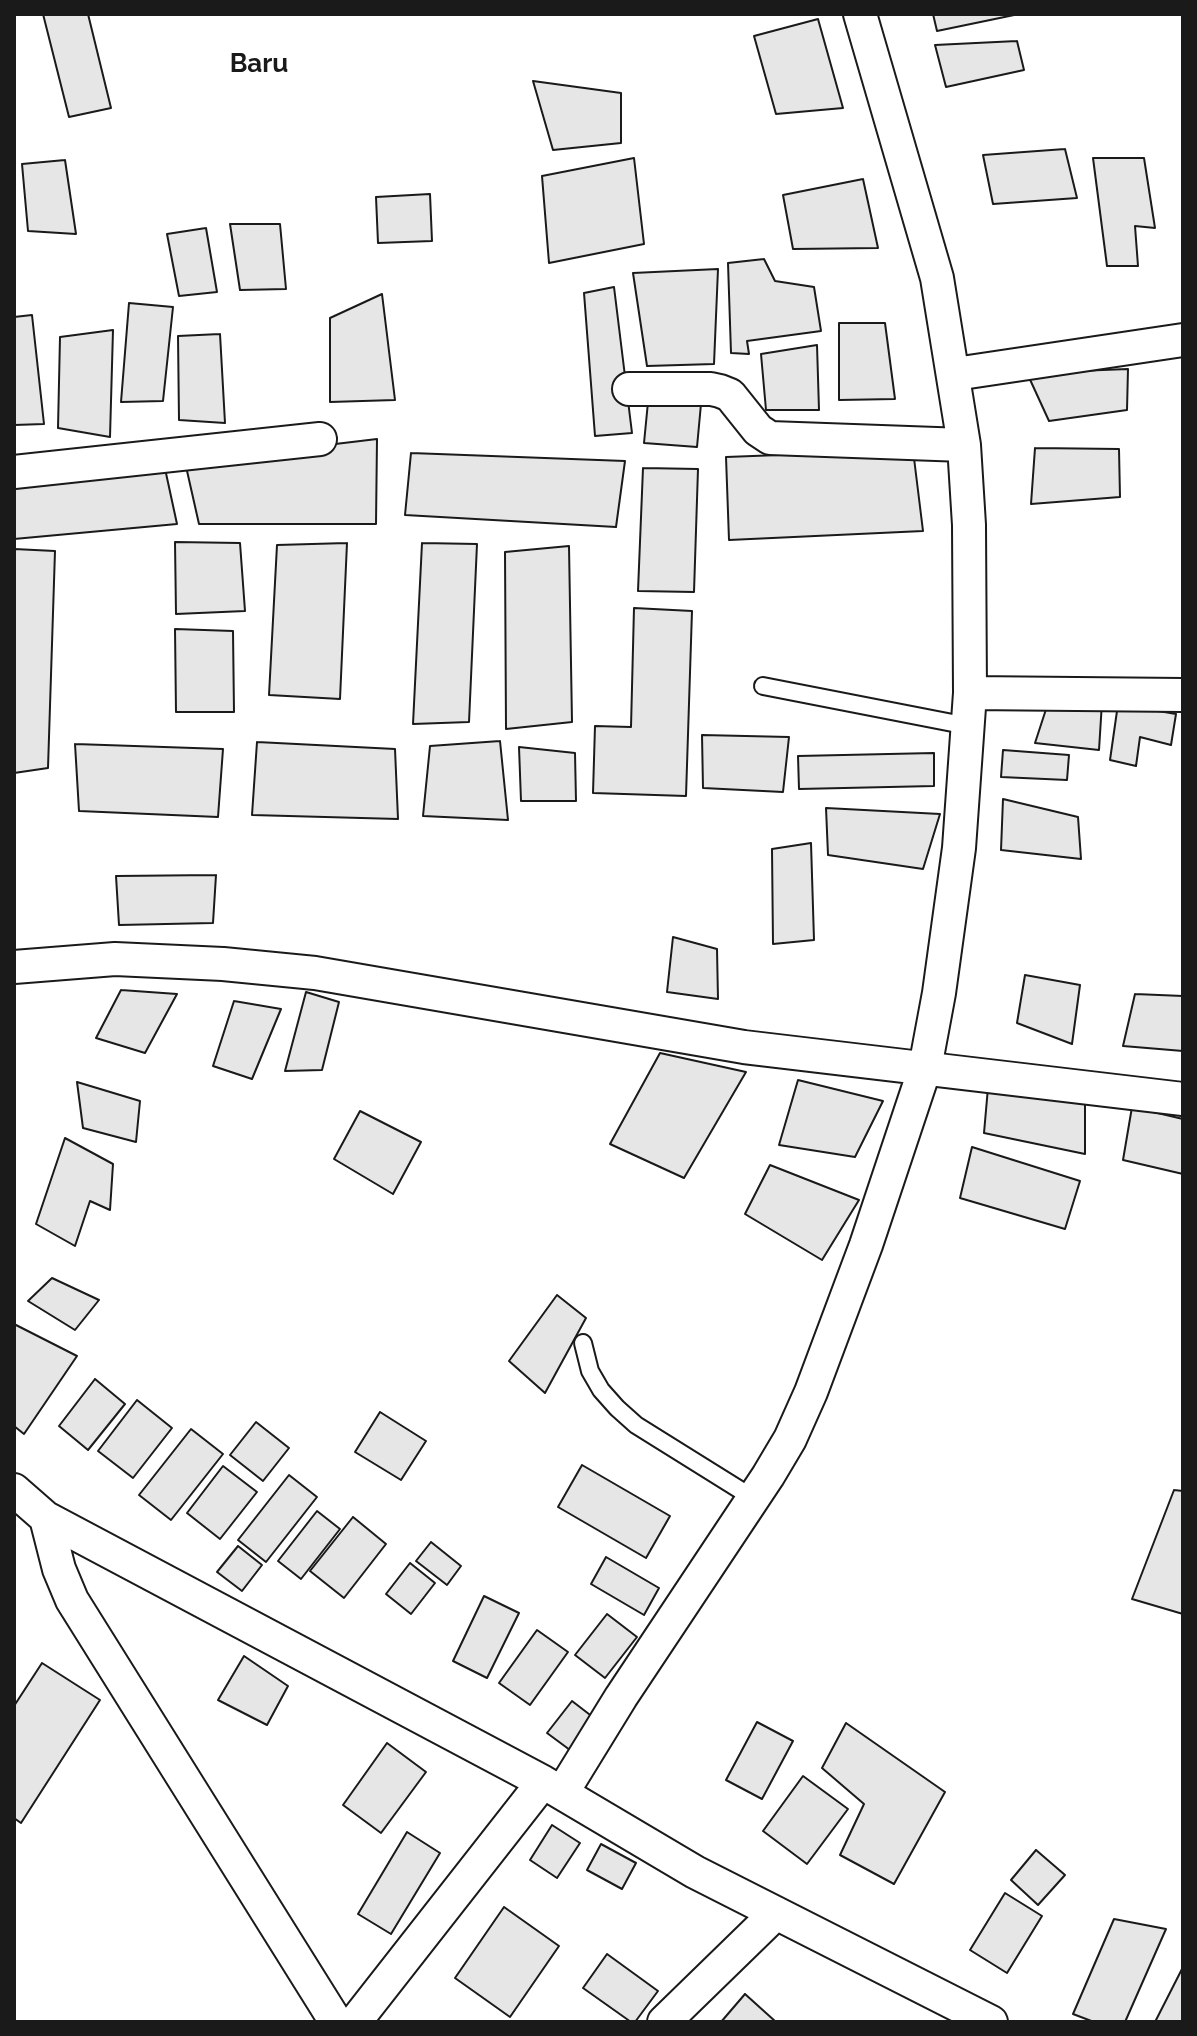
<!DOCTYPE html>
<html>
<head>
<meta charset="utf-8">
<style>
  body { margin:0 }
  #map { position:relative; width:1197px; height:2036px; overflow:hidden; background:#fff; font-family:Raleway,sans-serif }
  canvas { display:block }
  .frame { position:absolute; inset:0; border:16px solid #1a1a1a; pointer-events:none }
</style>
</head>
<body>
<div id="map">
<canvas width="1197" height="2036"></canvas>
<div class="frame"></div>
</div>
<script>
const c = document.querySelector('canvas').getContext('2d');
c.lineJoin = 'round';
function fill(path, color) { c.fillStyle = color; c.fill(path, 'evenodd'); }
const poly = rows => new Path2D(rows.map(r => 'M' + r).join(''));
function strokePath(path, color, width, dash) { c.strokeStyle = color; c.lineWidth = width; c.lineCap = dash ? 'butt' : 'round'; c.setLineDash(dash || []); c.stroke(path); }
function drawText(font, color, halo, rows, align = 'center') {
  c.font = font + ' Raleway,sans-serif'; c.lineWidth = 6; c.setLineDash([]); c.textBaseline = 'middle'; c.strokeStyle = halo; c.fillStyle = color; for (const [text, x, y, turn = 0] of rows) {
    c.save(); c.translate(x, y); c.rotate((+turn || 0) * Math.PI / 180); c.textAlign = isNaN(turn) ? turn : align; if (halo) c.strokeText(text, 0, 0); c.fillText(text, 0, 0); c.restore();
  }
}
const building = poly([
  [43,14,88,14,111,108,69,117,43,14],
  [933,14,1019,14,937,31,933,14],
  [818,19,843,108,776,114,754,36,818,19],
  [1017,41,1024,70,946,87,935,45,1017,41],
  [533,81,621,93,621,143,553,150,533,81],
  [1065,149,1077,198,993,204,983,155,1065,149],
  [634,158,644,244,549,263,542,176,634,158],
  [1093,158,1144,158,1155,228,1135,226,1138,266,1107,266,1093,158],
  [65,160,76,234,28,231,22,164,65,160],
  [863,179,878,248,793,249,783,195,863,179],
  [430,194,432,241,378,243,376,197,430,194],
  [230,224,280,224,286,289,240,290,230,224],
  [206,228,217,292,179,296,167,234,206,228],
  [764,259,775,281,814,287,821,331,747,341,749,354,731,353,728,263,764,259],
  [718,269,714,364,647,366,633,273,718,269],
  [614,287,632,433,595,436,584,293,614,287],
  [382,294,395,400,330,402,330,318,382,294],
  [129,303,173,307,163,401,121,402,129,303],
  [32,315,44,424,14,425,14,317,32,315],
  [839,323,885,323,895,399,839,400,839,323],
  [113,330,110,437,58,428,60,337,113,330],
  [220,334,225,423,179,420,178,336,220,334],
  [817,345,819,410,766,410,761,354,817,345],
  [1128,369,1127,410,1049,421,1027,373,1128,369],
  [648,402,701,404,697,447,644,443,648,402],
  [377,439,376,524,199,524,185,462,377,439],
  [1035,448,1119,449,1120,497,1031,504,1035,448],
  [913,450,923,531,729,540,726,457,913,450],
  [411,453,625,461,616,527,405,515,411,453],
  [164,464,177,524,14,539,14,476,164,464],
  [643,468,698,469,694,592,638,591,643,468],
  [175,542,240,543,245,611,176,614,175,542],
  [347,543,340,699,269,695,277,545,347,543],
  [422,543,477,544,469,722,413,724,422,543],
  [569,546,572,722,506,729,505,552,569,546],
  [14,549,55,551,48,768,14,773,14,549],
  [634,608,692,611,686,796,593,793,595,726,631,727,634,608],
  [175,629,233,631,234,712,176,712,175,629],
  [1050,697,1102,702,1099,750,1035,743,1050,697],
  [1118,704,1176,714,1171,745,1140,737,1136,766,1110,760,1118,704],
  [702,735,789,737,783,792,703,788,702,735],
  [500,741,508,820,423,816,430,746,500,741],
  [257,742,395,749,398,819,252,815,257,742],
  [75,744,223,749,218,817,79,811,75,744],
  [519,747,575,753,576,801,521,801,519,747],
  [1003,750,1069,755,1067,780,1001,777,1003,750],
  [934,753,934,786,799,789,798,756,934,753],
  [1003,799,1078,817,1081,859,1001,850,1003,799],
  [826,808,940,814,923,869,828,855,826,808],
  [811,843,814,940,773,944,772,849,811,843],
  [216,875,213,923,119,925,116,876,216,875],
  [673,937,717,949,718,999,667,992,673,937],
  [1025,975,1080,985,1072,1044,1017,1023,1025,975],
  [121,990,177,994,145,1053,96,1038,121,990],
  [306,992,339,1002,322,1070,285,1071,306,992],
  [1135,994,1183,996,1183,1051,1123,1046,1135,994],
  [234,1001,281,1009,252,1079,213,1066,234,1001],
  [660,1053,746,1072,684,1178,610,1144,660,1053],
  [989,1076,1085,1104,1085,1154,984,1133,989,1076],
  [798,1080,883,1101,855,1157,779,1145,798,1080],
  [77,1082,140,1101,136,1142,83,1128,77,1082],
  [1132,1107,1183,1119,1183,1174,1123,1160,1132,1107],
  [360,1111,421,1142,393,1194,334,1159,360,1111],
  [65,1138,113,1164,110,1210,90,1201,75,1246,36,1224,65,1138],
  [972,1147,1080,1181,1065,1229,960,1198,972,1147],
  [770,1165,859,1200,822,1260,745,1214,770,1165],
  [52,1278,99,1300,75,1330,28,1301,52,1278],
  [557,1295,586,1318,545,1393,509,1361,557,1295],
  [14,1324,77,1356,24,1434,14,1426,14,1324],
  [95,1379,125,1404,88,1450,59,1426,95,1379],
  [137,1400,172,1428,133,1478,98,1451,137,1400],
  [380,1412,426,1441,401,1480,355,1452,380,1412],
  [256,1422,289,1448,263,1481,230,1455,256,1422],
  [191,1429,223,1454,171,1520,139,1495,191,1429],
  [582,1465,670,1516,646,1558,558,1507,582,1465],
  [223,1466,257,1492,220,1539,187,1513,223,1466],
  [289,1475,317,1497,266,1562,238,1540,289,1475],
  [1174,1490,1183,1491,1183,1614,1132,1599,1174,1490],
  [317,1511,340,1529,301,1579,278,1561,317,1511],
  [353,1517,386,1544,344,1598,310,1571,353,1517],
  [431,1542,461,1566,447,1585,416,1561,431,1542],
  [238,1546,262,1565,242,1591,217,1572,238,1546],
  [606,1557,659,1588,644,1615,591,1584,606,1557],
  [410,1563,435,1583,411,1614,386,1594,410,1563],
  [484,1596,519,1613,487,1678,453,1661,484,1596],
  [607,1614,637,1637,605,1678,575,1655,607,1614],
  [537,1630,568,1652,530,1705,499,1683,537,1630],
  [244,1656,288,1686,267,1725,218,1700,244,1656],
  [42,1663,100,1700,21,1823,14,1818,14,1706,42,1663],
  [572,1701,598,1721,574,1753,547,1733,572,1701],
  [757,1722,793,1741,762,1799,726,1780,757,1722],
  [846,1723,945,1792,894,1884,840,1855,864,1804,822,1768,846,1723],
  [387,1743,426,1772,381,1833,343,1805,387,1743],
  [803,1776,848,1809,807,1864,763,1831,803,1776],
  [552,1825,580,1843,557,1878,530,1860,552,1825],
  [407,1832,440,1853,391,1934,358,1914,407,1832],
  [601,1844,636,1863,622,1889,587,1870,601,1844],
  [1036,1850,1065,1875,1038,1905,1011,1880,1036,1850],
  [1005,1893,1042,1916,1007,1973,970,1950,1005,1893],
  [504,1907,559,1946,510,2017,455,1978,504,1907],
  [1114,1919,1166,1929,1125,2022,1094,2022,1073,2014,1114,1919],
  [607,1954,658,1991,635,2022,631,2022,583,1988,607,1954],
  [1183,1967,1183,2022,1155,2022,1183,1967],
  [745,1994,776,2022,721,2022,745,1994]
]);
const lane = poly([
  [763,686,968,726],
  [583,1343,590,1371,601,1390,617,1408,636,1425,753,1498]
]);
const street = poly([
  [955,374,1183,340],
  [629,389,711,389,720,391,730,395,758,430,770,438,964,445],
  [14,472,320,439],
  [970,693,1183,695],
  [14,967,115,959,223,964,315,973,744,1047,1183,1099],
  [14,1490,46,1518,543,1782,695,1872,991,2022],
  [46,1518,59,1569,72,1600,336,2022],
  [562,1793,621,1697,768,1476,790,1439,811,1392,866,1245,925,1068,939,993,959,848,970,693,969,525,964,445,937,278,860,14],
  [355,2022,543,1782],
  [664,2022,776,1913]
]);
const quarterNames = [
  ["Baru",259,64]
];
fill(building, '#e6e6e6');
strokePath(building, '#1a1a1a', 2);
strokePath(lane, '#1a1a1a', 20);
strokePath(street, '#1a1a1a', 36);
strokePath(lane, '#fff', 16);
strokePath(street, '#fff', 32);
drawText('bold 26px', '#1a1a1a', '#fff', quarterNames);
</script>
</body>
</html>
